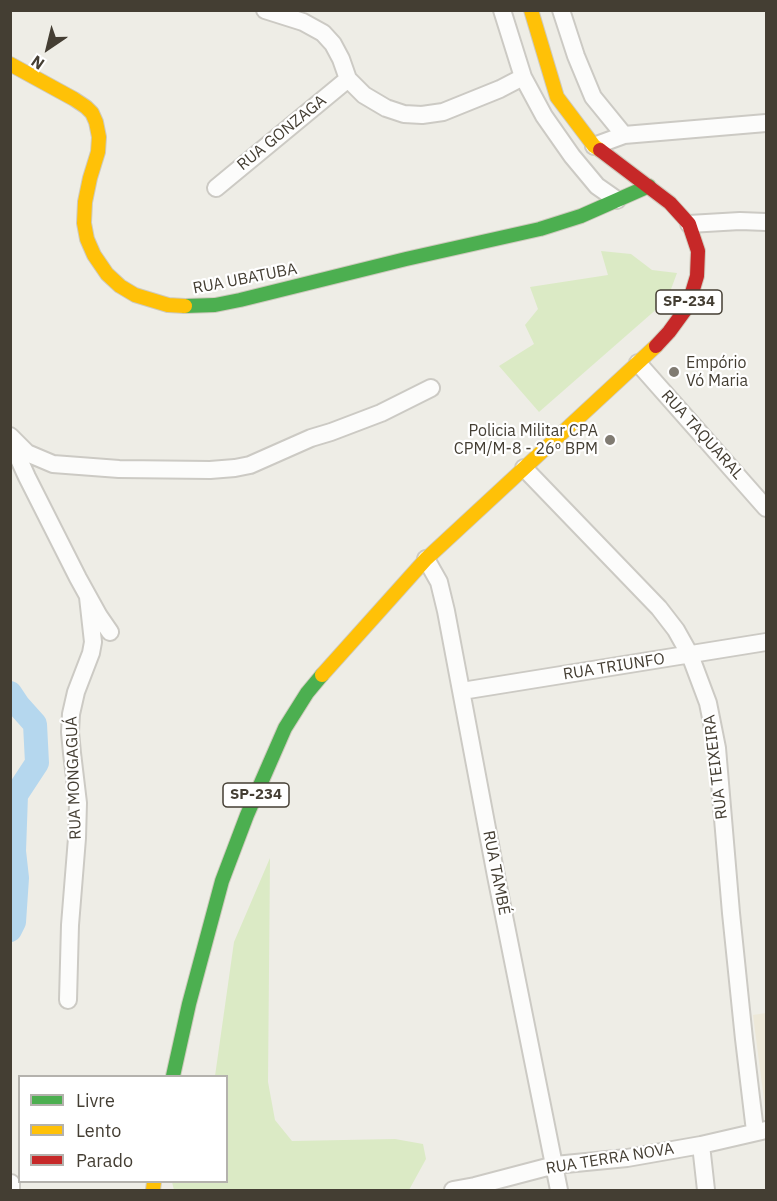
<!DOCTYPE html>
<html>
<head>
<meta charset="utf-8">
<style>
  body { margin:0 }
  #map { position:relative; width:777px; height:1201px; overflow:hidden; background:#eeede6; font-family:"IBM Plex Sans",sans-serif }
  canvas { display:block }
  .frame { position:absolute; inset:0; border:12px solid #443e33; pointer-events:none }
  .legend { position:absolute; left:18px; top:1075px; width:210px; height:108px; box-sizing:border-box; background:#fff; border:2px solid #b4b2ad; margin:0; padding:8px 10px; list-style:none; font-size:18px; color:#443e33 }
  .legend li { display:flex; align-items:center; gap:12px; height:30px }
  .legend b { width:30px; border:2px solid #b4b2ad }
  .north { position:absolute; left:18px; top:18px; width:60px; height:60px; -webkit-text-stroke:4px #fff; paint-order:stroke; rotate:215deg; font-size:16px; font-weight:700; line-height:24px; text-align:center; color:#443e33 }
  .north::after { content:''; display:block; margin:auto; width:21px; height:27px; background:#443e33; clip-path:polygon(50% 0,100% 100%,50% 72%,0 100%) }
</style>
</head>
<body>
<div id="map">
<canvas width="777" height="1201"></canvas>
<div class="frame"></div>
<ul class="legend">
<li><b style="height:8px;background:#4caf50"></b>Livre</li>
<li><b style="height:8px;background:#ffc107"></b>Lento</li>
<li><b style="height:8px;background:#c62828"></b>Parado</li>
</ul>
<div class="north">N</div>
</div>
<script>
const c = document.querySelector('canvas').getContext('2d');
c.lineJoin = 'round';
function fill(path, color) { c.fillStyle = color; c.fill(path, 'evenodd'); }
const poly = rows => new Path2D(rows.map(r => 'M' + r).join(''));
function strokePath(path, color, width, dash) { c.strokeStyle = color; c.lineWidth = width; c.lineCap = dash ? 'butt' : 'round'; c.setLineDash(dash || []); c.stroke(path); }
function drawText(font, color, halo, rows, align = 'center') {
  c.font = font + ' "IBM Plex Sans",sans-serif'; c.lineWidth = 4.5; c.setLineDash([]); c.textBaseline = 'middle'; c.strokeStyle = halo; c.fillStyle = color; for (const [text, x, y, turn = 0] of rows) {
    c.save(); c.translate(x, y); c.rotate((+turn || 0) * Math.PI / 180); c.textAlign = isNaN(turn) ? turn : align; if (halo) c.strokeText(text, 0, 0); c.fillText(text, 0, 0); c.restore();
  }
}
const education = poly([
  [766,1013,766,1115,753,1015]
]);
const green = poly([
  [601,251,631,254,652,270,677,273,667,300,539,412,499,366,534,344,525,325,538,309,530,287,608,275],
  [270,858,268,1082,275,1120,292,1141,395,1139,423,1144,426,1159,409,1190,174,1190,172,1182,226,1182,226,1076,215,1076,234,942]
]);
const river = poly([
  [10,693,18,705,35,724,37,763,16,795,14,851,17,878,14,922,10,930]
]);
const street = poly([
  [265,10,303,22,323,33,333,44,341,59,348,79,364,95,386,108,404,114,422,115,443,112,500,89,523,77],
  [502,10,523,77,544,116,572,156,597,186,617,200],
  [561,10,576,56,593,97,624,135],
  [594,146,624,135,766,123],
  [216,188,348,79],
  [689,224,740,221,766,222],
  [638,363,766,508],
  [10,436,27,453,53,464,119,469,210,470,235,468,250,465,311,438,331,432,381,413,431,388],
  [12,444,27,477,78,578,99,616,110,632],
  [524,468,659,608,676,630,690,655,708,703,717,748,731,913,744,1039,755,1131],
  [426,559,439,582,446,611,496,876,559,1190],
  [462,691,766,642],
  [68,1000,70,925,77,838,78,803,72,753,70,732,71,714,76,692,91,653,93,642,88,597],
  [701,1145,706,1190],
  [11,1190,11,1183],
  [453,1190,475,1186,555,1165,627,1158,701,1145,766,1130]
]);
const fast = poly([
  [185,306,215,305,240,300,406,259,540,229,581,216,649,186],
  [173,1076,189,1004,222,881,247,815,285,728,307,693,322,675]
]);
const slow = poly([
  [531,10,557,97,594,146,600,150],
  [10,64,74,99,86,107,92,113,96,122,99,137,98,152,90,178,85,202,84,223,87,239,94,255,107,274,120,286,135,295,168,305,185,306],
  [322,675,426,559,656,346],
  [153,1190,154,1182]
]);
const jam = poly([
  [600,150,670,203,689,224,698,251,697,276,688,306,669,332,656,346]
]);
const markers = [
  [674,372,6,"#807b72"],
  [610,440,6,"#807b72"]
];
const shields = [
  [689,302,66],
  [256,795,66]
];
const shieldNames = [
  ["SP-234",689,302],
  ["SP-234",256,795]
];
const streetNames = [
  ["RUA GONZAGA",282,133,-39],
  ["RUA UBATUBA",245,279,-11],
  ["RUA TAQUARAL",702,435,48],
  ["RUA TRIUNFO",614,667,-9],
  ["RUA TEIXEIRA",716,767,-97],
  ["RUA MONGAGUÁ",74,778,-92],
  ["RUA TAMBÉ",496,873,79],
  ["RUA TERRA NOVA",610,1159,-9]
];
const poiNames = [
  ["Empório",686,363],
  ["Vó Maria",686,381],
  ["Policia Militar CPA",598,431,"right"],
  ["CPM/M-8 - 26º BPM",598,449,"right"]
];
fill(education, '#ede8d8');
fill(green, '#dbeac5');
strokePath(river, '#b5d7ee', 24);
strokePath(street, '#cccac4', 20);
strokePath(fast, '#cecabd', 16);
strokePath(slow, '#cecabd', 16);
strokePath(jam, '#cecabd', 16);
strokePath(street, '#fcfcfb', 16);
strokePath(fast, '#4caf50', 14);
strokePath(slow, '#ffc107', 14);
strokePath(jam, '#c62828', 14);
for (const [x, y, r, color] of markers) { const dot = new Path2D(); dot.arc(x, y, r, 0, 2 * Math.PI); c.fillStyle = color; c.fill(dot); strokePath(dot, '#fff', 2); }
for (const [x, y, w] of shields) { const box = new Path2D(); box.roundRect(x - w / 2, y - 12, w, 24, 4.5); c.fillStyle = '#fff'; c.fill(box); strokePath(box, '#443e33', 1.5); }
drawText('bold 15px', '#443e33', null, shieldNames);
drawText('16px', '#443e33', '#fff', streetNames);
drawText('16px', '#443e33', '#fff', poiNames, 'left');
</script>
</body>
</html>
